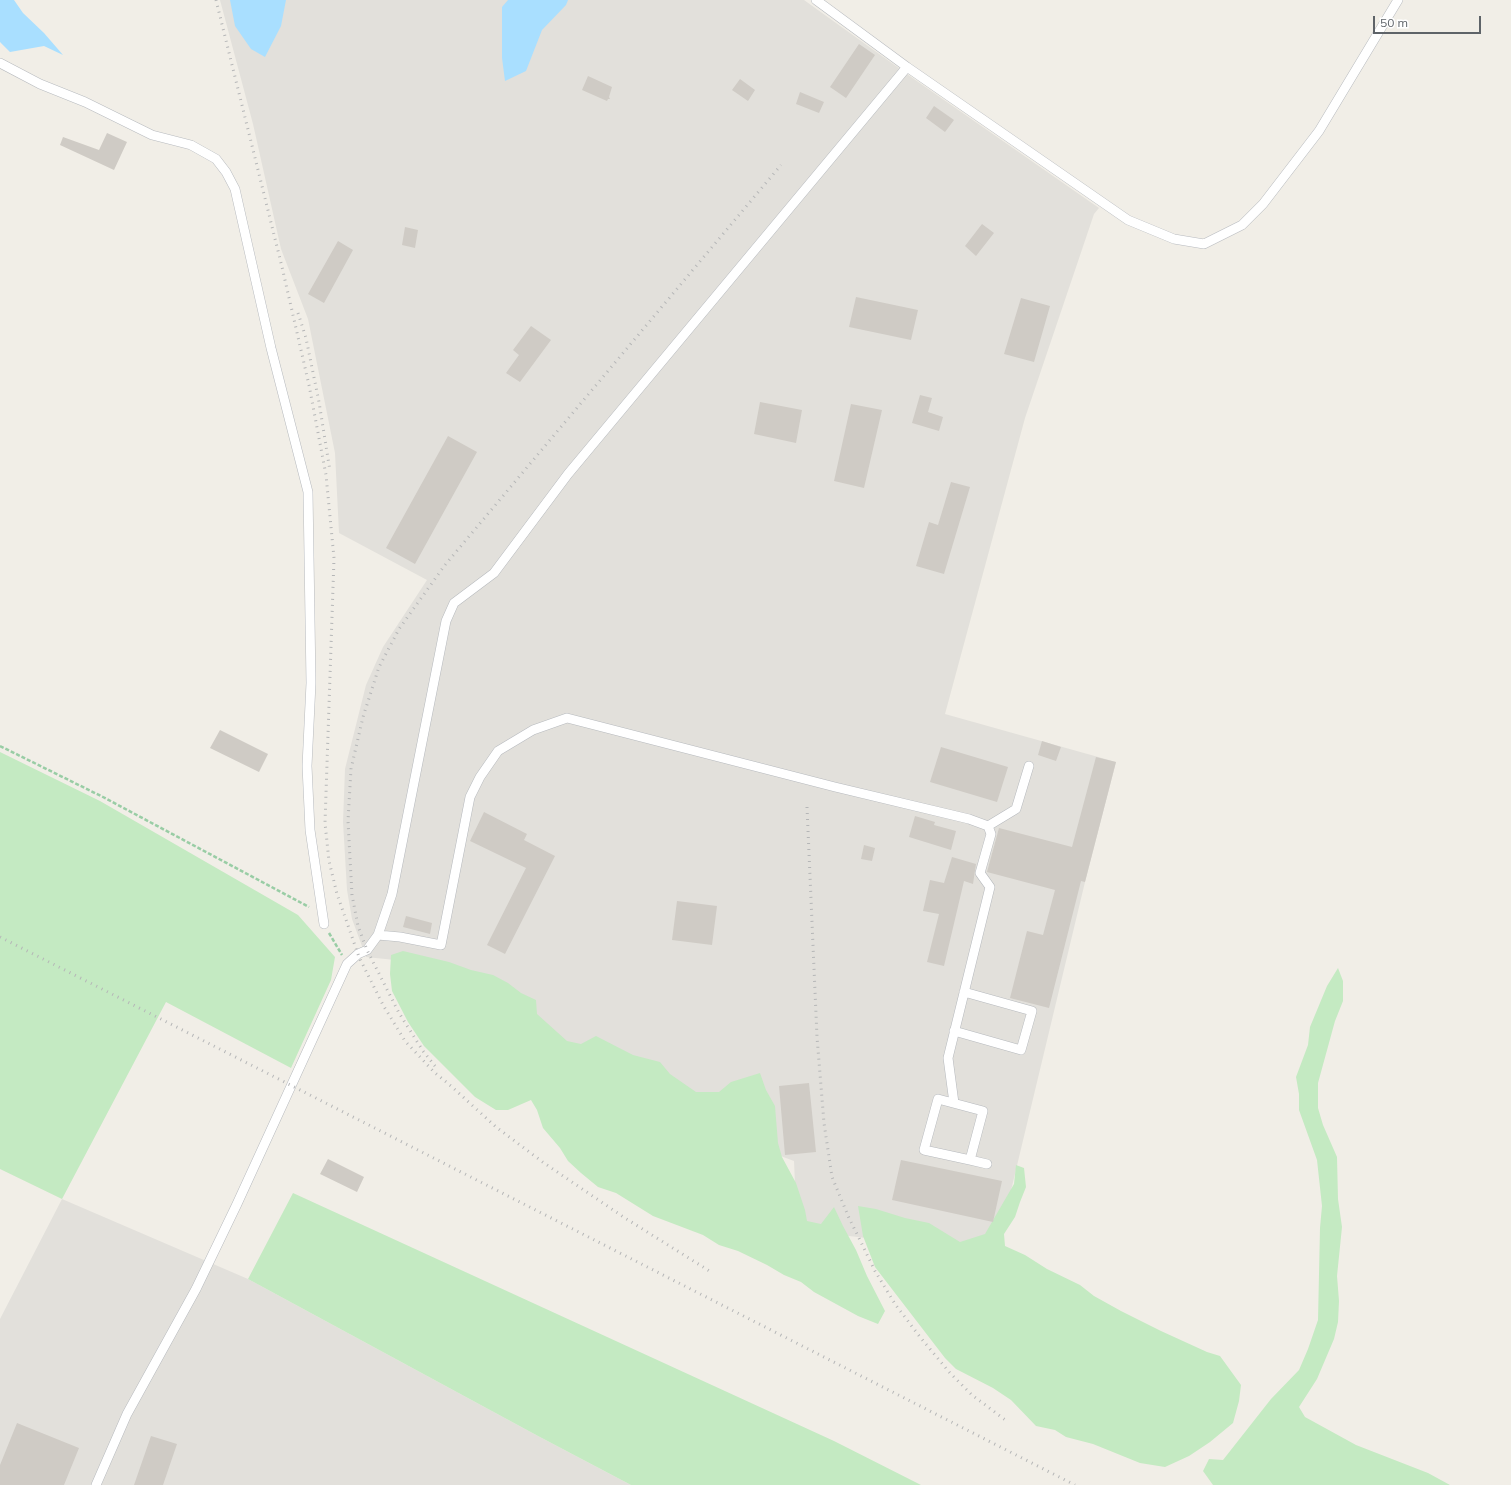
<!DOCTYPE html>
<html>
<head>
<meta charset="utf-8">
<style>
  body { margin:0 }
  #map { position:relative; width:1511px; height:1485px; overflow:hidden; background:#f1eee7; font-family:Mulish,sans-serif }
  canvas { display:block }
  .scale { position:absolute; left:1373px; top:16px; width:108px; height:18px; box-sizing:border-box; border:2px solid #5e6368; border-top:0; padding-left:5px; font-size:12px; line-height:14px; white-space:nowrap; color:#5e6368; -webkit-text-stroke:3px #fff; paint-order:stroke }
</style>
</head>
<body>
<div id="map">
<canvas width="1511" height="1485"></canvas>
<div class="scale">50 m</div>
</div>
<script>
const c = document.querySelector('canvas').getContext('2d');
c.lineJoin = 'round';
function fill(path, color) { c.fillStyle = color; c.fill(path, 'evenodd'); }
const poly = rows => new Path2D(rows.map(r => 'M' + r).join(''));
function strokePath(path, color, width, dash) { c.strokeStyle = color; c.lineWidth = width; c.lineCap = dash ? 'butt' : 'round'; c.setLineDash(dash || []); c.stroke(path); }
const industrial = poly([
  [220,0,804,0,914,79,1099,208,1094,214,1025,418,945,714,1116,762,1085,882,996,1253,797,1230,794,1161,762,1149,395,960,366,957,352,919,347,890,343,822,345,769,366,685,383,647,427,580,339,533,335,453,308,319,281,249,253,124],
  [62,1199,248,1279,538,1436,631,1485,0,1485,0,1319]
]);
const green = poly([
  [0,752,100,801,298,915,335,957,331,980,291,1068,166,1002,62,1199,0,1169],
  [403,951,449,962,471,970,493,975,508,983,521,993,536,1000,537,1014,567,1041,581,1044,596,1036,633,1055,660,1062,670,1074,696,1092,719,1092,731,1082,760,1073,766,1090,775,1106,778,1143,782,1157,796,1183,805,1210,807,1221,821,1224,834,1207,843,1226,856,1250,867,1276,885,1311,878,1324,858,1316,814,1292,801,1282,784,1275,767,1265,738,1251,719,1245,703,1235,653,1216,616,1193,598,1187,581,1173,568,1161,560,1148,543,1128,537,1110,531,1100,508,1110,496,1110,475,1097,424,1046,408,1022,392,991,390,974,391,955],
  [1338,968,1343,981,1343,1001,1335,1021,1318,1083,1318,1108,1323,1125,1337,1157,1338,1199,1342,1227,1337,1276,1339,1301,1338,1322,1334,1339,1317,1379,1299,1407,1305,1417,1356,1445,1428,1473,1450,1485,1213,1485,1203,1471,1209,1459,1223,1460,1271,1399,1299,1370,1308,1349,1318,1320,1320,1228,1322,1206,1317,1160,1299,1110,1299,1094,1296,1077,1308,1045,1310,1027,1327,986],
  [1016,1165,1024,1168,1026,1187,1020,1202,1015,1217,1004,1234,1005,1246,1025,1255,1047,1269,1080,1285,1094,1296,1121,1311,1161,1331,1207,1352,1220,1356,1241,1385,1239,1401,1233,1423,1210,1442,1189,1456,1165,1467,1140,1463,1093,1444,1066,1437,1055,1430,1036,1426,1011,1400,993,1388,956,1369,945,1358,875,1267,863,1236,858,1206,876,1209,905,1218,929,1223,960,1242,985,1234,1014,1184],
  [293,1193,834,1441,921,1485,631,1485,538,1436,248,1279]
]);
const water = poly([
  [0,0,14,0,23,13,44,33,63,55,44,46,10,52,0,42],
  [230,0,286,0,281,26,265,57,251,49,235,26],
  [508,0,568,0,566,5,542,30,526,71,505,81,502,58,502,7]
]);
const building = poly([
  [859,44,875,55,846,98,830,87],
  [588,76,612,87,609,97,610,99,608,99,607,101,582,90],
  [740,79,755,90,748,101,732,90],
  [800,92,824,102,819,113,796,104],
  [934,106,954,120,945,132,926,118],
  [107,133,127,142,114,170,60,145,63,137,99,150],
  [982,224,994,233,976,256,965,246],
  [405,227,418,230,415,248,402,245],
  [338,241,353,250,324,303,308,294],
  [856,297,918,310,911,340,849,327],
  [1021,298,1050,306,1034,362,1004,354],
  [531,326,551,340,520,382,506,373,519,355,513,350],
  [920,395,932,398,928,412,943,417,939,431,912,423],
  [760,402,802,410,796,443,754,434],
  [851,404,882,410,864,488,834,481],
  [448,436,477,452,415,564,386,548],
  [951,482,970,487,944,574,916,566,929,522,938,525],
  [220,730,268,754,259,772,210,748],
  [1042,741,1061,747,1056,761,1038,755],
  [941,747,1008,767,997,802,930,782],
  [1096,757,1116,762,1085,882,1081,881,1049,1008,1010,998,1027,931,1043,935,1055,890,987,872,999,828,1072,847],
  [484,812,527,834,524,840,555,856,505,954,487,945,526,868,470,841],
  [915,816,935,822,934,825,956,831,951,850,909,837],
  [864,845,875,848,872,861,861,859],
  [952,857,976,864,973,884,964,881,944,966,927,962,939,914,923,911,930,880,944,883],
  [677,901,717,906,712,945,672,940],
  [406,916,432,923,430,934,403,927],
  [809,1083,816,1152,785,1155,779,1086],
  [328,1159,364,1177,357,1192,320,1174],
  [901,1160,1002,1181,993,1222,892,1200],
  [17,1423,79,1448,64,1485,0,1485,0,1465],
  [151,1436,177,1444,163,1485,134,1485]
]);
const path = poly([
  [0,746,103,797,309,907],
  [329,933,342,955]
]);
const service = poly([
  [816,0,907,67,1128,220,1174,239,1204,244,1242,225,1263,204,1319,131,1398,0],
  [0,63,40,84,85,102,152,135,191,145,216,159,226,172,235,189,271,348,308,492,311,683,307,766,310,830,324,924],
  [988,826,1016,809,1029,766],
  [378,935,400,937,441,945,470,797,480,777,498,751,533,730,567,718,835,787,969,819,988,826,991,834,980,873,990,887,948,1058,954,1103],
  [954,1031,1021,1050,1032,1011,964,992],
  [970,1160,983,1111,938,1099,924,1150,970,1160,987,1164],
  [96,1485,127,1414,196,1289,237,1204,347,964,358,954,367,950,378,935,392,894,446,621,454,603,494,573,568,474,907,67]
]);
const rail = poly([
  [216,0,282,267,309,385,326,475,334,558,325,823,329,861,337,894,359,957,383,1005,405,1041,434,1072,451,1086,496,1127,544,1163,625,1218,711,1272],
  [298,313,306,338,319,402,330,471],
  [807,807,817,1037,824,1123,832,1177,849,1218,858,1236,875,1271,895,1304,920,1337,950,1373,972,1395,1008,1422],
  [0,937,1075,1485],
  [435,1066,423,1051,399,1013,367,950,358,926,352,895,348,821,351,769,363,717,379,667,399,629,445,565,781,165]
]);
fill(industrial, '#e2e0db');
fill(green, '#c4eac2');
fill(water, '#a9dfff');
fill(building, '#cfcbc5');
strokePath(service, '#b7babe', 10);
strokePath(path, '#99cda5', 2.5, [4, 2]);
strokePath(service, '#fff', 9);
strokePath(rail, '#b5b6b7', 3, [1, 5]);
</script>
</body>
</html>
